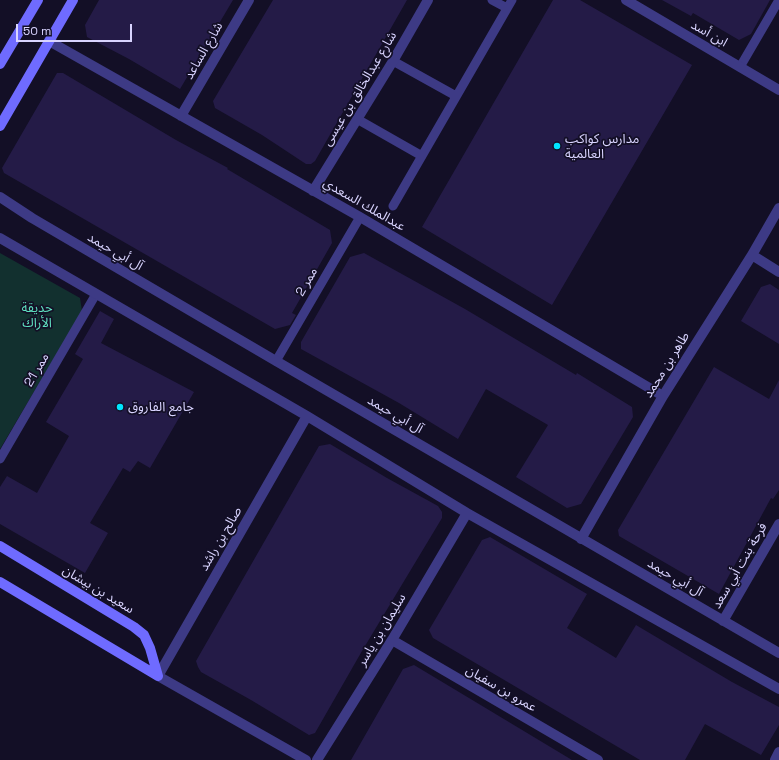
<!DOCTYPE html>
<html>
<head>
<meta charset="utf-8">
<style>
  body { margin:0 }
  #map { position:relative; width:779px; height:760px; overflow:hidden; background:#130f26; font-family:"Space Grotesk",sans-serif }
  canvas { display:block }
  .scale { position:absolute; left:16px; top:24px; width:116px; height:18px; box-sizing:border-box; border:2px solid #d9d4ff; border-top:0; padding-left:5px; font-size:12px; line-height:14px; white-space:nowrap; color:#d9d4ff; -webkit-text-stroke:3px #130f26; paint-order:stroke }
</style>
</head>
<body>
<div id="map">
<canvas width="779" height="760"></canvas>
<div class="scale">50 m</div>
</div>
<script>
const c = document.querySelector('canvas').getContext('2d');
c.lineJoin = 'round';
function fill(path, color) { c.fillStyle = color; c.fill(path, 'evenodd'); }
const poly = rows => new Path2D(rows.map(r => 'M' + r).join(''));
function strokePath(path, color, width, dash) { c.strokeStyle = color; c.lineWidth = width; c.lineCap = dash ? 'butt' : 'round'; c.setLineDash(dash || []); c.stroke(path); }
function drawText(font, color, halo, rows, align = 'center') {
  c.font = font + ' "Space Grotesk","Noto Sans Arabic",sans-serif'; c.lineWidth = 3.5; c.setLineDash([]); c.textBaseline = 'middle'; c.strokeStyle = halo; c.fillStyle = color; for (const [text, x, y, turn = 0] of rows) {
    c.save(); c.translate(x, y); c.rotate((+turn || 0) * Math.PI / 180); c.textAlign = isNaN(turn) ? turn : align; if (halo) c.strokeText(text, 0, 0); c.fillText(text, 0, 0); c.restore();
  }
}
const green = poly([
  [0,253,80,298,82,311,0,449]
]);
const building = poly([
  [99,0,233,0,180,89,129,59,87,37,85,25],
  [273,0,407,0,315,161,311,164,306,164,262,135,215,108,213,101],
  [553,0,580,0,692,65,552,305,422,227],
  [662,0,770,0,751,34,739,40,693,13,691,16],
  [57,73,63,73,176,140,228,168,227,169,330,230,332,243,292,313,296,315,290,325,275,329,4,173,2,168],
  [364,253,465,309,576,375,577,373,632,407,633,417,581,504,567,508,516,477,548,425,486,389,458,439,399,403,301,349,301,342,350,257],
  [770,284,779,290,779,344,741,321,761,287],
  [100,311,114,319,101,343,194,392,150,468,138,461,130,472,123,468,90,523,108,533,85,573,0,524,0,487,7,476,37,493,69,436,46,422,83,359,75,354],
  [714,367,769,399,779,380,779,490,773,499,771,498,719,594,619,536,618,530],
  [330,444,387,478,438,506,442,512,442,518,362,651,315,733,309,735,251,700,201,672,198,667,196,661,319,446],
  [490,537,587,594,567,628,616,658,636,625,732,682,779,707,779,725,761,755,705,724,685,760,640,760,433,638,429,630,482,540],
  [414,665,459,692,572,760,351,760,403,669]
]);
const lane = poly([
  [492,0,507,8],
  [393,61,456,96],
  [740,67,779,0],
  [357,119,422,156],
  [393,206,512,0],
  [276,361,360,217],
  [0,459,96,294]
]);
const street = poly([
  [626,0,779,90],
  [49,41,360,217,663,396],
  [181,116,249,0],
  [313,191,393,61,428,0],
  [0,197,32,218,276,361,779,653],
  [0,238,307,416,467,513,779,689],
  [752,255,779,272],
  [581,539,663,396,752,255,779,208],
  [723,621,779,524],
  [392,640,598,760],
  [306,760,158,676,307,416],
  [317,760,392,640,467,513],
  [775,760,779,752]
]);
const secondary = poly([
  [0,64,38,0],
  [0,126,73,0],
  [0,546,134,627,144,635,150,648,158,676],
  [0,582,158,676]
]);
const markers = [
  [557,146,4,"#00e5ff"],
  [120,407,4,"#00e5ff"]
];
const streetNames = [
  ["ابن أسد",709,34,30],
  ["شارع الساعد",204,51,-60],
  ["شارع عبدالخالق بن عيسى",360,89,-59],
  ["عبدالملك السعدي",364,205,30],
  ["آل أبي حيمد",115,252,30],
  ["ممر 2",307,282,-60],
  ["طاهر بن محمد",667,365,-58],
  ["ممر 21",37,370,-60],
  ["آل أبي حيمد",395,415,30],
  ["صالح بن راشد",221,539,-60],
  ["فرحة بنت أبي سعد",740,566,-60],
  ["آل أبي حيمد",675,578,30],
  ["سعيد بن بيشان",98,590,31],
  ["سليمان بن ياسر",382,630,-59],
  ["عمرو بن سفيان",501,689,30]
];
const poiNames = [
  ["مدارس كواكب",565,139],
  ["العالمية",565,154],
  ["جامع الفاروق",128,407]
];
const parkNames = [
  ["حديقة",37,308],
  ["الأراك",37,323]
];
fill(green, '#12302f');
fill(building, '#241b47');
strokePath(lane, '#3d3a85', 9);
strokePath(street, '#3d3a85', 10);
strokePath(secondary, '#6f6bff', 10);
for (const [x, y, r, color] of markers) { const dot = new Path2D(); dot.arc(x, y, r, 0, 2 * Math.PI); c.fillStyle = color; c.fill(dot); strokePath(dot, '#130f26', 1.5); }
drawText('13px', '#d9d4ff', '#130f26', streetNames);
drawText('13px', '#d9d4ff', '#130f26', poiNames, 'left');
drawText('13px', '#5fe0c0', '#130f26', parkNames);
</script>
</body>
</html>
